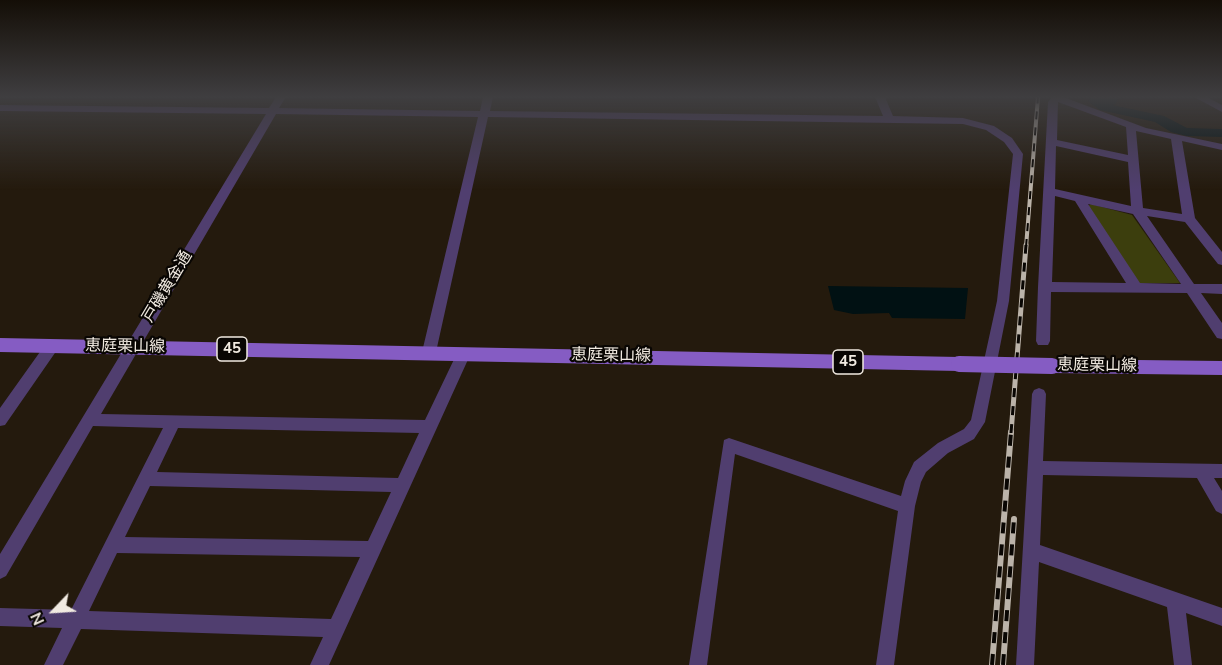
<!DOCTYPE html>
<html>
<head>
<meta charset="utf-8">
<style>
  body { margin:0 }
  #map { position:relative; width:1222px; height:665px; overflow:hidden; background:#241a0d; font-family:"Nunito Sans",sans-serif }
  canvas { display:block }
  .north { position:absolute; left:24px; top:581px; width:60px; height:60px; -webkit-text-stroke:4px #090603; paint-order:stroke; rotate:245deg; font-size:16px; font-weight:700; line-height:24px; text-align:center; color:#f1eae1 }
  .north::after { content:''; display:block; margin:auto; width:21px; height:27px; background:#f1eae1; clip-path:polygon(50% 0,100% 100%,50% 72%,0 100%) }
</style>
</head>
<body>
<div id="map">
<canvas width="1222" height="665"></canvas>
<div class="north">N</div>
</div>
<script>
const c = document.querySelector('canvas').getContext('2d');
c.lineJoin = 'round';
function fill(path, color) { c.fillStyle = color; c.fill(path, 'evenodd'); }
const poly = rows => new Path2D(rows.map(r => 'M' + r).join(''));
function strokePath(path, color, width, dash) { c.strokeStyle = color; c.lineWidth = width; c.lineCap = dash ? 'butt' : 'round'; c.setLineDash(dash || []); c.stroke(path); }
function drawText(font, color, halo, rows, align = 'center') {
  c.font = font + ' "Nunito Sans","Noto Sans JP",sans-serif'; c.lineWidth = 4.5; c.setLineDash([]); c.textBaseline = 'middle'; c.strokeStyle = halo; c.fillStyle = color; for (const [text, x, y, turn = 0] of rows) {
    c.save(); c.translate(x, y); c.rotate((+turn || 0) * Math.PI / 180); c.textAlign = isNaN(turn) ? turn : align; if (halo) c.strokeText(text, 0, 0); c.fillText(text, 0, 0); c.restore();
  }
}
const green = poly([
  [1091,204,1132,215,1180,283,1139,283,1088,206]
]);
const water = poly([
  [828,286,968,288,965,319,892,318,889,313,853,314,834,310]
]);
const river = poly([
  [1092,97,1118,97,1116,104,1112,105,1164,116,1187,128,1222,129,1222,137,1187,136,1171,132,1155,122,1100,110,1088,101,1092,97]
]);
const minor = poly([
  [276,97,286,97,279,108,480,111,483,97,493,97,490,111,883,116,875,97,885,97,893,116,963,118,994,126,1012,138,1023,154,1009,301,985,422,974,439,948,453,926,472,921,482,915,506,894,665,876,665,898,511,735,454,707,665,689,665,724,440,729,438,901,496,905,481,914,462,938,443,964,429,971,420,997,301,1013,154,1004,142,986,130,963,124,488,117,436,352,434,356,429,357,424,356,422,352,478,117,276,114,101,414,425,420,459,349,469,349,471,353,329,665,310,665,323,637,81,629,63,665,44,665,62,628,0,626,0,608,71,610,163,428,93,426,6,576,0,579,0,554,266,114,0,111,0,105,269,108,276,97],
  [178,428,419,433,398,478,157,472,178,428],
  [150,486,391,492,368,541,125,537,150,486],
  [117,553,360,557,331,619,89,611,117,553],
  [1052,97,1066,98,1146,128,1222,144,1222,150,1182,141,1195,218,1222,252,1222,265,1218,264,1185,222,1147,216,1194,284,1222,284,1222,294,1201,293,1222,323,1222,339,1217,338,1187,293,1051,292,1050,341,1048,345,1038,345,1036,341,1038,287,1048,102,1052,97],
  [1058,102,1126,127,1128,155,1057,140,1058,102],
  [1136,131,1171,139,1182,214,1143,208,1136,131],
  [1056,146,1128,162,1131,206,1055,189,1056,146],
  [1055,196,1075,201,1126,283,1052,282,1055,196],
  [1088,204,1133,214,1181,284,1140,283,1088,204],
  [1194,97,1207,97,1222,105,1222,112,1194,97],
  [52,341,57,342,59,346,57,350,5,425,0,426,0,408,47,342,52,341],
  [1039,388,1044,390,1046,394,1043,461,1222,464,1222,478,1214,478,1222,491,1222,514,1216,511,1197,478,1043,475,1040,545,1222,608,1222,626,1186,613,1192,665,1174,665,1167,607,1039,562,1034,665,1016,665,1032,394,1034,390,1039,388]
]);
const major = poly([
  [0,338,959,357,965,359,968,364,965,369,959,371,0,352,0,338],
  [1052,359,1222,361,1222,375,1052,373,1046,371,1043,366,1046,361,1052,359]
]);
const railFar2 = poly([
  [1026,247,1038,97]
]);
const railFar1 = poly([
  [1011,433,1026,245]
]);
const rail = poly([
  [992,665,1011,432],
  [1003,665,1014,519]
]);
const majorBridge = poly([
  [959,364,1052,366]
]);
const shields = [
  [232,349,30],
  [848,362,30]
];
const shieldNames = [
  ["45",232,349],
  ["45",848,362]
];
const streetNames = [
  ["戸磯黄金通",168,287,-59],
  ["恵庭栗山線",125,347,1],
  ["恵庭栗山線",611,356,1],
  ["恵庭栗山線",1097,366,1]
];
fill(green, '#3c3e0d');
fill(water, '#011113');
fill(river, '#011113');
fill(minor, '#503e6f');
fill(major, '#855cc3');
strokePath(railFar2, '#bbb3a9', 4);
strokePath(railFar1, '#bbb3a9', 5);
strokePath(rail, '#bbb3a9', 6);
strokePath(railFar2, '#090603', 2, [8]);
strokePath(railFar1, '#090603', 3, [9]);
strokePath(rail, '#090603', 4, [11]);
strokePath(majorBridge, '#855cc3', 16);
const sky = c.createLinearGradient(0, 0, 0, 190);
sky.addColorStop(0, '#140e07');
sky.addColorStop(0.51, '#3f3e40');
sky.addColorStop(1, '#3f3e4000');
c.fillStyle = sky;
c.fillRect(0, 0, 1222, 190);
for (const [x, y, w] of shields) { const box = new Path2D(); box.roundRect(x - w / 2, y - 12, w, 24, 4.5); c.fillStyle = '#090603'; c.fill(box); strokePath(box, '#f1eae1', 1.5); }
drawText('bold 15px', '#f1eae1', null, shieldNames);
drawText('16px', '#f1eae1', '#090603', streetNames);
</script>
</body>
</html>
